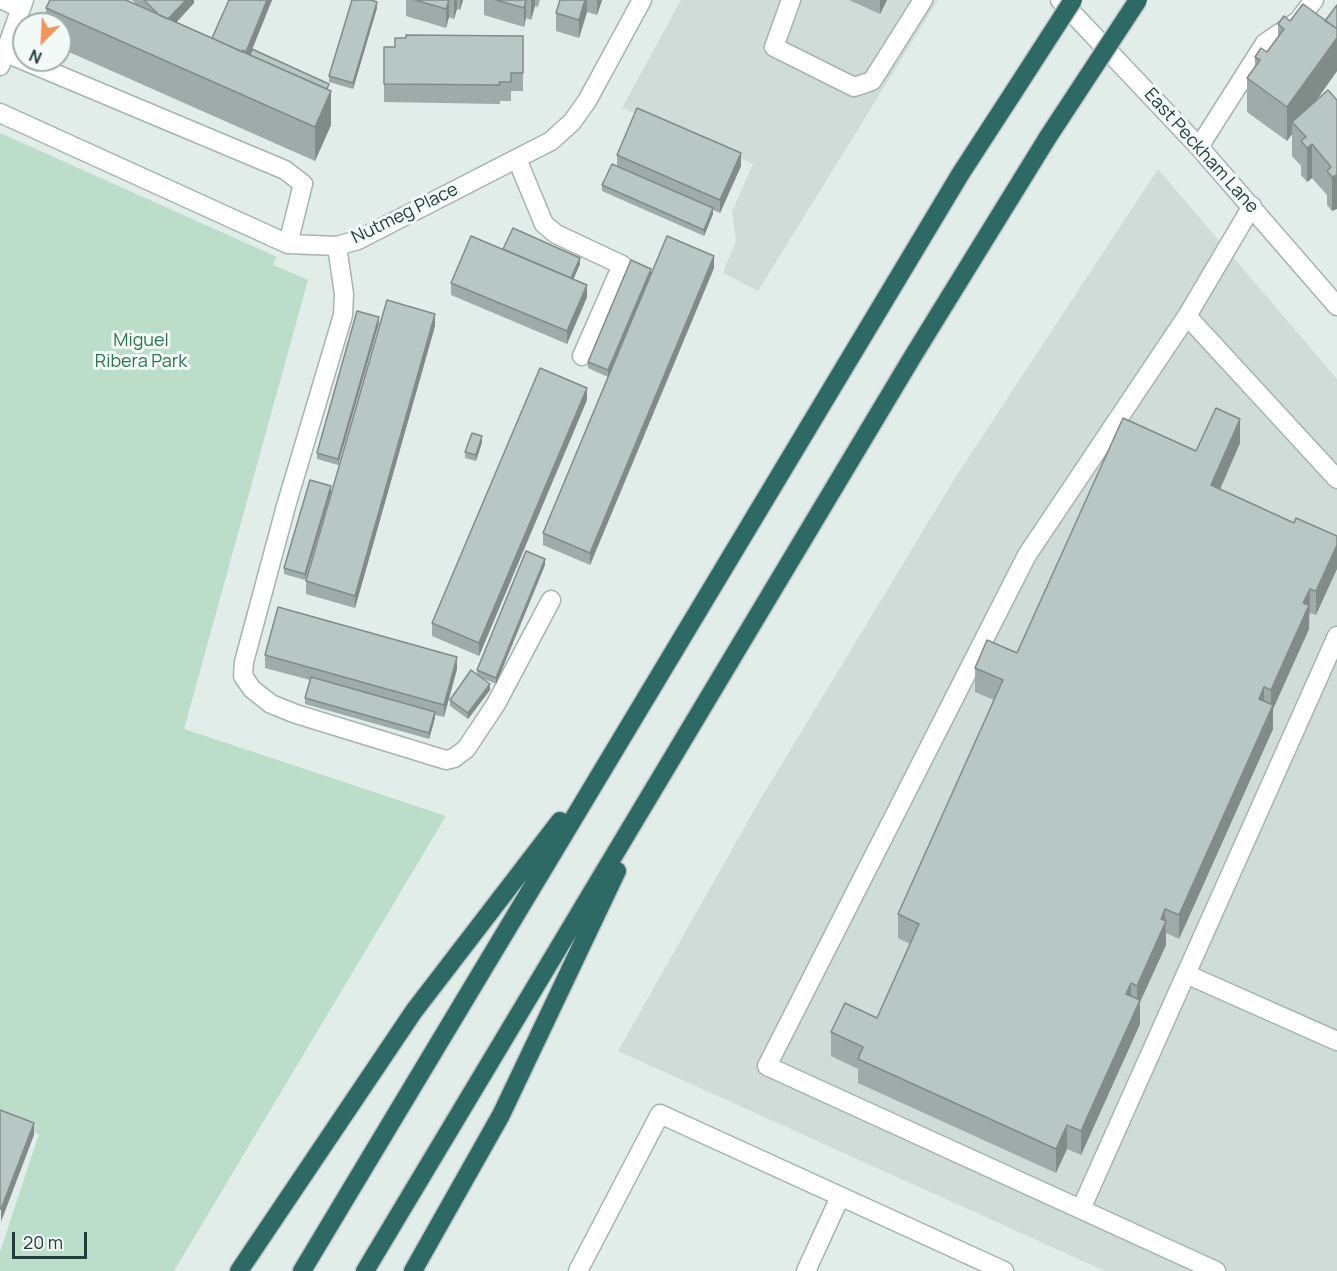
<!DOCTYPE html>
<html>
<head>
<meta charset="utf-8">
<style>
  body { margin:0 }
  #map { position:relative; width:1337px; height:1271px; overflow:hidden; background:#e2ece9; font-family:Manrope,sans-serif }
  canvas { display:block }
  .north { position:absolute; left:12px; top:12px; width:60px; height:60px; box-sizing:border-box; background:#f3f9f7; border:2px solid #9faeab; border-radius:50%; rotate:204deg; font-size:16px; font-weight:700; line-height:24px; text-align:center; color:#223d3a }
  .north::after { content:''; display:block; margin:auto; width:21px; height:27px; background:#f0955c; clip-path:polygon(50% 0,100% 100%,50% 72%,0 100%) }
  .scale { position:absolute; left:12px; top:1232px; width:75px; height:27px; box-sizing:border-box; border:3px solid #223d3a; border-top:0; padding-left:8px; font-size:18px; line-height:21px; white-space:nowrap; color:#223d3a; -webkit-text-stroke:4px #f3f9f7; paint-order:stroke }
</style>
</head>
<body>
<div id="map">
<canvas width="1337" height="1271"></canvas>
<div class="north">N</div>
<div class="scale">20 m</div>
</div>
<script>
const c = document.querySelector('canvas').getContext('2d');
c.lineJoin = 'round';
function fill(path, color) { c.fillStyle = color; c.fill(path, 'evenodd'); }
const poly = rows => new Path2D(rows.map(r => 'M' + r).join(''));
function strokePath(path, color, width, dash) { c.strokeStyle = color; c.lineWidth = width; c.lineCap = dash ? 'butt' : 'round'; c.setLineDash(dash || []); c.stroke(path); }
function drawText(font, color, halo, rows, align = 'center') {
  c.font = font + ' Manrope,sans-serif'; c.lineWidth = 6; c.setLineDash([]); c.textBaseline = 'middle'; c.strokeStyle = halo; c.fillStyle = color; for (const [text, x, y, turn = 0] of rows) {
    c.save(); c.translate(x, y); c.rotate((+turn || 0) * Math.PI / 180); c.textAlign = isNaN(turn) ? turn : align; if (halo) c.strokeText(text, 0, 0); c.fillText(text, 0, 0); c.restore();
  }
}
const built = poly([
  [681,0,938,0,758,291,723,273,736,240,732,212,753,164,622,108],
  [1158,169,1337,379,1337,1271,1105,1271,618,1051,760,800,955,478]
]);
const green = poly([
  [0,133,277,257,273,265,308,280,184,729,446,816,174,1271,0,1271,0,1252,39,1134,0,1118]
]);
const minor = poly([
  [3,0,20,8],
  [791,0,774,47,854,87,872,81,923,0],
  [1060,0,1199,147,1337,306],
  [6,53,285,170,303,184,288,244],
  [0,66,24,0],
  [0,113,288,244,337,246,358,240,551,141,572,122,587,101,642,0],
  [1199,147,1265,43,1298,21,1314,0],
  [517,159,544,224,556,234,622,265,582,356],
  [337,246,344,294,343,315,286,506,244,662,243,676,252,689,271,704,296,714,446,760,454,758,466,749,496,704,551,600],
  [1187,316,1252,206],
  [1186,974,1337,636],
  [1081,1209,1186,974,1337,1041],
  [578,1271,660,1114,1004,1271],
  [806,1271,840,1197],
  [1216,1271,767,1066,1027,555,1187,316,1337,479]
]);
const highway = poly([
  [239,1271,414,1011,560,821],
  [302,1271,961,173,1013,93],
  [365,1271,913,356,1048,137],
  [413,1271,501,1115,617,871]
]);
const highwayBridge = poly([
  [1013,93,1073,0],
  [1048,137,1138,0]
]);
const wall = poly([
  [132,0,194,0,194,3,176,22,212,38,272,0,250,55,329,90,331,125,315,161,60,48,60,24,46,24,46,8,136,4],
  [406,0,463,0,460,10,457,9,454,19,449,17,446,28,406,16],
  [484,0,540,0,538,7,535,6,531,20,526,18,524,27,484,15],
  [560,0,602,0,597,15,587,12,579,38,556,31,556,13],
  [849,0,887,0,880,14],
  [373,1,377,8,353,89,329,82,329,76],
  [1278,24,1337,71,1316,101,1337,100,1332,211,1327,205,1327,195,1312,178,1307,182,1301,175,1301,166,1292,156,1292,134,1287,141,1247,112,1247,78,1255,67,1255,57,1267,52,1278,37],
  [523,36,523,91,511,91,511,101,500,101,500,104,384,102,384,47,395,47],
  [617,155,741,166,720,213,713,210,713,214,704,236,602,191,602,185,617,166],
  [503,250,580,264,573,279,587,297,567,344,451,295,451,283],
  [714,268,590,565,543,545,543,533,608,377,588,368,588,362,651,275],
  [379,323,338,465,317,459,317,453],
  [435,326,355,608,306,594,306,581],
  [587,400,479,656,432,636,432,623],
  [482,442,476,461,465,458,465,452],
  [1240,443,1220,490,1294,523,1337,536,1316,615,1310,613,1309,615,1309,629,1273,709,1273,729,1179,939,1166,933,1166,945,1140,1002,1140,1024,1081,1155,1067,1149,1056,1173,858,1083,858,1069,831,1056,831,1032,877,1018,910,944,898,938,898,914,994,700,975,692,975,668,1017,653,1196,451],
  [331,492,305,580,284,574,284,568],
  [545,565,496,684,482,678,490,690,468,719,450,706,450,700,477,675,477,670],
  [265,655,457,669,444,717,435,715,435,718,429,739,305,704,305,698,310,680,265,668]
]);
const shadedWall = poly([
  [186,0,194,0,194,3,166,34,166,21],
  [267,0,272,0,246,64,246,52],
  [449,0,449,17,446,28,446,9],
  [454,0,457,0,457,9,454,19],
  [460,0,463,0,460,10],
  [526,0,526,18,524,27,524,8],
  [531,0,535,0,535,6,531,20],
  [585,0,587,0,587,12,579,38,579,20],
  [597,0,602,0,597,15],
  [880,0,887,0,880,14],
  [377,2,377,8,353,89,353,83],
  [1337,38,1337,71,1297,127,1292,122,1292,134,1287,141,1287,107],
  [331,91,331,125,315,161,315,127],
  [1312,144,1312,178,1307,182,1307,148],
  [741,153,741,166,720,213,720,200],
  [1337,175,1337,209,1332,211,1332,177],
  [713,208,713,214,704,236,704,230],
  [714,256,714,268,590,565,590,553],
  [580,258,580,264,571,285,571,279],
  [651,269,651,275,608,377,608,370],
  [587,285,587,297,567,344,567,331],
  [435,314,435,326,355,608,355,596],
  [379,317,379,323,338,465,338,459],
  [587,388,587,400,479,656,479,643],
  [1240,419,1240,443,1211,509,1211,485],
  [482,436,482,442,476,461,476,455],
  [331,486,331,492,305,580,305,574],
  [1337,545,1337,569,1316,615,1316,591],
  [545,559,545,565,496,684,496,678],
  [1310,589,1309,629,1273,709,1273,729,1179,939,1179,915,1271,710,1271,690,1303,603],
  [457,657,457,669,444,717,444,705],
  [490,684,490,690,468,719,468,713],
  [1264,687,1264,711,1259,699],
  [435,712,435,718,429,739,429,733],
  [1165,909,1166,945,1140,1002,1140,1024,1081,1155,1081,1131,1137,1008,1137,986],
  [1131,983,1131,1007,1126,994],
  [34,1123,34,1135,1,1222,1,1209],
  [1067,1125,1067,1149,1056,1173,1056,1149]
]);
const building = poly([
  [50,0,126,0,331,91,315,127,46,8,50,0],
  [144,0,186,0,168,19,159,15,144,0],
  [229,0,267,0,246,52,243,50,242,52,212,38,229,0],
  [352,0,371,0,377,2,353,83,329,76,352,0],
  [415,0,449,0,446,9,415,0],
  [496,0,526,0,524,8,496,0],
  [560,0,585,0,579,20,556,13,560,0],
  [1303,4,1337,29,1337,38,1287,107,1247,78,1260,60,1255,57,1261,48,1267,52,1284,29,1278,24,1284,16,1290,21,1303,4],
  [1337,5,1337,29,1325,21,1337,5],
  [406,35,523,36,523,73,511,73,511,82,499,82,500,85,384,84,384,47,395,47,395,38,406,38,406,35],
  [252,49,329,84,327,89,250,55,252,49],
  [1328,90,1337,100,1337,175,1332,177,1327,171,1331,167,1312,144,1307,148,1301,141,1306,137,1292,122,1328,90],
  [637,108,741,153,720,200,617,155,637,108],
  [612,164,713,208,704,230,602,185,612,164],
  [513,228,580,258,571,278,503,249,513,228],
  [471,236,587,285,567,331,451,283,471,236],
  [667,236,714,256,590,553,543,533,667,236],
  [631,260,651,269,608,370,588,362,631,260],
  [387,300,435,314,355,596,306,581,387,300],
  [357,311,379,317,338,459,317,453,357,311],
  [540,368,587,388,479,643,432,623,540,368],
  [1216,408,1240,419,1211,485,1294,523,1296,518,1337,536,1337,545,1316,591,1310,589,1303,603,1309,605,1271,690,1264,687,1259,699,1273,705,1179,915,1165,909,1161,919,1166,921,1137,986,1131,983,1126,994,1140,1000,1081,1131,1067,1125,1056,1149,858,1059,863,1047,831,1032,845,1003,877,1018,919,924,898,914,1003,680,975,668,987,640,1017,653,1123,418,1196,451,1216,408],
  [472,433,482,436,476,455,465,452,472,433],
  [310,480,331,486,305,574,284,568,310,480],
  [526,551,545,559,496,678,477,670,526,551],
  [278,607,457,657,444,705,265,655,278,607],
  [471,670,490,684,468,713,450,700,471,670],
  [311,677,435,712,429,733,305,698,311,677],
  [0,1110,34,1123,1,1209,0,1209,0,1110]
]);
const streetNames = [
  ["East Peckham Lane",1201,151,48],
  ["Nutmeg Place",405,214,-26]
];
const parkNames = [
  ["Miguel",141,341],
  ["Ribera Park",141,362]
];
fill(built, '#d0dcd8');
fill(green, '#bbddc9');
strokePath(minor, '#a5b4b1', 21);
strokePath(highway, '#c1c9c8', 21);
strokePath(minor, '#fff', 18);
strokePath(highway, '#2e6965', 18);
strokePath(highwayBridge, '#c1c9c8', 21, []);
strokePath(highwayBridge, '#2e6965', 18);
fill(wall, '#9eaba8');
fill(shadedWall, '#818b88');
fill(building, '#b8c7c3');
strokePath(building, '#818b88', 1.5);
drawText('18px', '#223d3a', '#f3f9f7', streetNames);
drawText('18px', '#2d7452', '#f3f9f7', parkNames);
</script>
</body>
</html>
